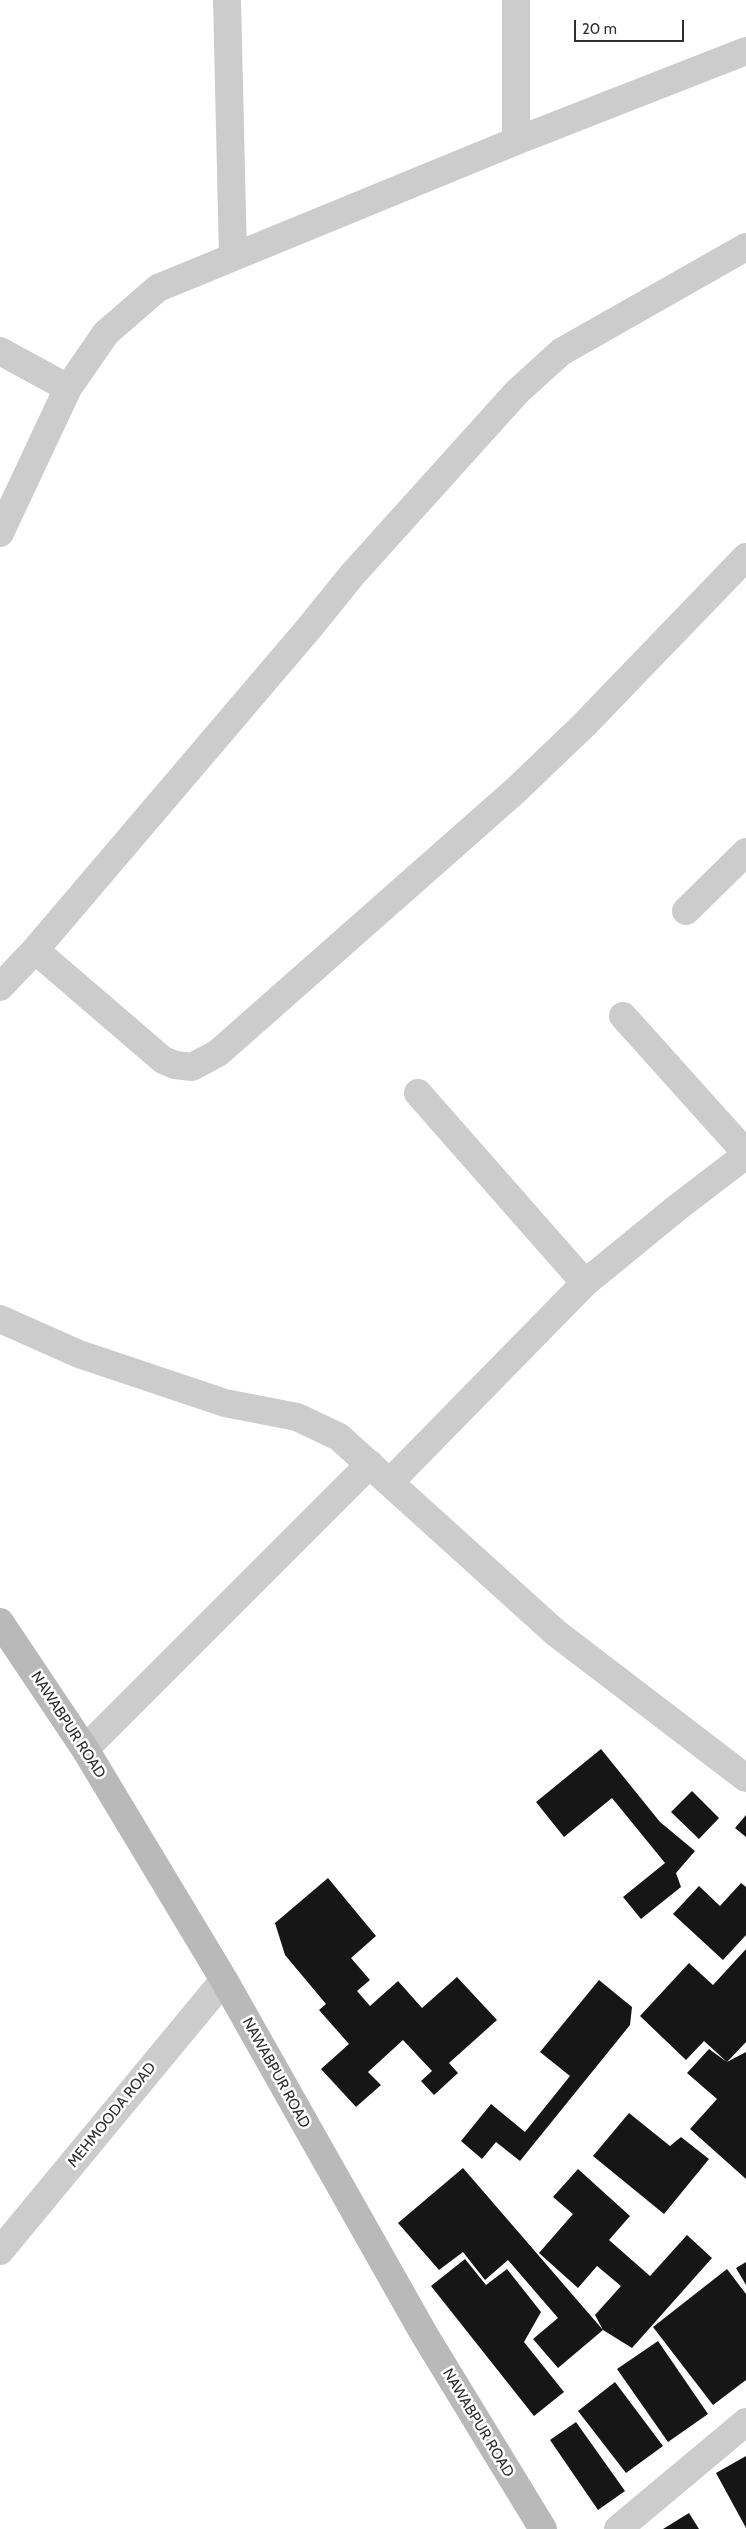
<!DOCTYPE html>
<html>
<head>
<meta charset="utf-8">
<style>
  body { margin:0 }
  #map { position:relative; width:746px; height:2529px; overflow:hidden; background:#fff; font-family:Cabin,sans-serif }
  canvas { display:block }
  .scale { position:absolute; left:574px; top:20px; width:110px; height:22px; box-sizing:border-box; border:2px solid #2f2f2f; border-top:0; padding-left:6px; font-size:15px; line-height:18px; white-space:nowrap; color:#2f2f2f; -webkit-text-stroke:4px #fff; paint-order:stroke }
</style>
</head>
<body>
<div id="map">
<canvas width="746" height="2529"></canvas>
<div class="scale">20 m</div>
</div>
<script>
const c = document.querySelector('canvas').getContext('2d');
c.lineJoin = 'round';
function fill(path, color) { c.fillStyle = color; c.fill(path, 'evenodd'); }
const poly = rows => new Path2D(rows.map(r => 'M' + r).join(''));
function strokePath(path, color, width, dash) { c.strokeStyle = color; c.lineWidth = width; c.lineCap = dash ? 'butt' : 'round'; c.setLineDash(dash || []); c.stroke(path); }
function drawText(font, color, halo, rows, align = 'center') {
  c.font = font + ' Cabin,sans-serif'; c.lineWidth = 5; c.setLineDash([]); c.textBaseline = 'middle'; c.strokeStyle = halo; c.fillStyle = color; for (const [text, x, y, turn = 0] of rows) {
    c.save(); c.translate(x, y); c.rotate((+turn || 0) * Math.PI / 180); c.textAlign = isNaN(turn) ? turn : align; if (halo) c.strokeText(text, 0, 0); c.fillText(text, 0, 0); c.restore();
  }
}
const building = poly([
  [601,1749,660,1822,695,1851,676,1873,681,1887,641,1919,623,1897,665,1863,612,1798,564,1837,536,1802],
  [692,1791,719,1818,699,1839,671,1812],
  [746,1815,746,1837,735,1828],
  [328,1878,376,1936,351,1958,370,1980,357,1991,370,2006,398,1981,422,2008,457,1977,497,2020,449,2063,458,2073,434,2095,421,2081,432,2071,403,2040,368,2072,381,2085,356,2107,321,2069,349,2044,319,2010,326,2004,285,1955,275,1923],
  [741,1883,746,1887,746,1935,723,1960,673,1914,699,1886,720,1906],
  [746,1949,746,2042,727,2062,746,2052,746,2179,690,2129,717,2099,687,2073,709,2049,727,2062,704,2041,686,2060,640,2016,689,1963,713,1985],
  [599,1980,632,2007,630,2025,520,2161,496,2142,482,2159,461,2141,491,2104,525,2132,570,2076,540,2052],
  [629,2113,670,2146,681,2137,709,2159,664,2214,593,2156],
  [463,2168,603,2330,595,2315,621,2286,597,2266,578,2288,539,2253,573,2214,553,2197,578,2169,630,2216,609,2240,650,2276,687,2235,712,2258,632,2348,603,2330,558,2368,533,2339,558,2318,508,2260,485,2280,463,2252,439,2270,398,2223],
  [465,2259,486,2285,507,2269,541,2312,524,2342,564,2392,534,2416,431,2286],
  [746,2262,746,2285,736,2268],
  [727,2269,746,2294,746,2380,713,2405,653,2327],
  [658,2341,708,2414,668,2442,617,2369],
  [615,2382,663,2446,626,2473,578,2411],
  [576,2422,625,2491,598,2510,550,2440],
  [746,2456,746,2528,716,2473],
  [689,2513,699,2529,663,2529]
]);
const street = poly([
  [227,0,233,257],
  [516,141,516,0],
  [0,351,68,388],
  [0,533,68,388,106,333,158,288,516,141,746,51],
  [686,911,746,852],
  [35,950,163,1060,175,1065,192,1067,218,1053,515,791,584,725,746,557],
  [0,987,35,950,310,627,352,575,517,392,561,352,746,247],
  [623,1016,746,1153],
  [418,1093,585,1283],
  [0,1319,79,1354,225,1403,297,1417,339,1437,556,1633,746,1778],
  [390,1482,585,1283,678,1207,746,1155],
  [85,1749,370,1464],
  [0,2251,224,1980],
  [618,2529,746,2422]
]);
const secondary = poly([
  [0,1622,85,1749,224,1980,424,2334,543,2529]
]);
const streetNames = [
  ["NAWABPUR ROAD",68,1725,57],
  ["NAWABPUR ROAD",276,2073,61],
  ["MEHMOODA ROAD",112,2115,-51],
  ["NAWABPUR ROAD",478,2423,59]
];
fill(building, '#161616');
strokePath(street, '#ccc', 28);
strokePath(secondary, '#b9b9b9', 28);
drawText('15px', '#2f2f2f', '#fff', streetNames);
</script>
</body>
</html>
